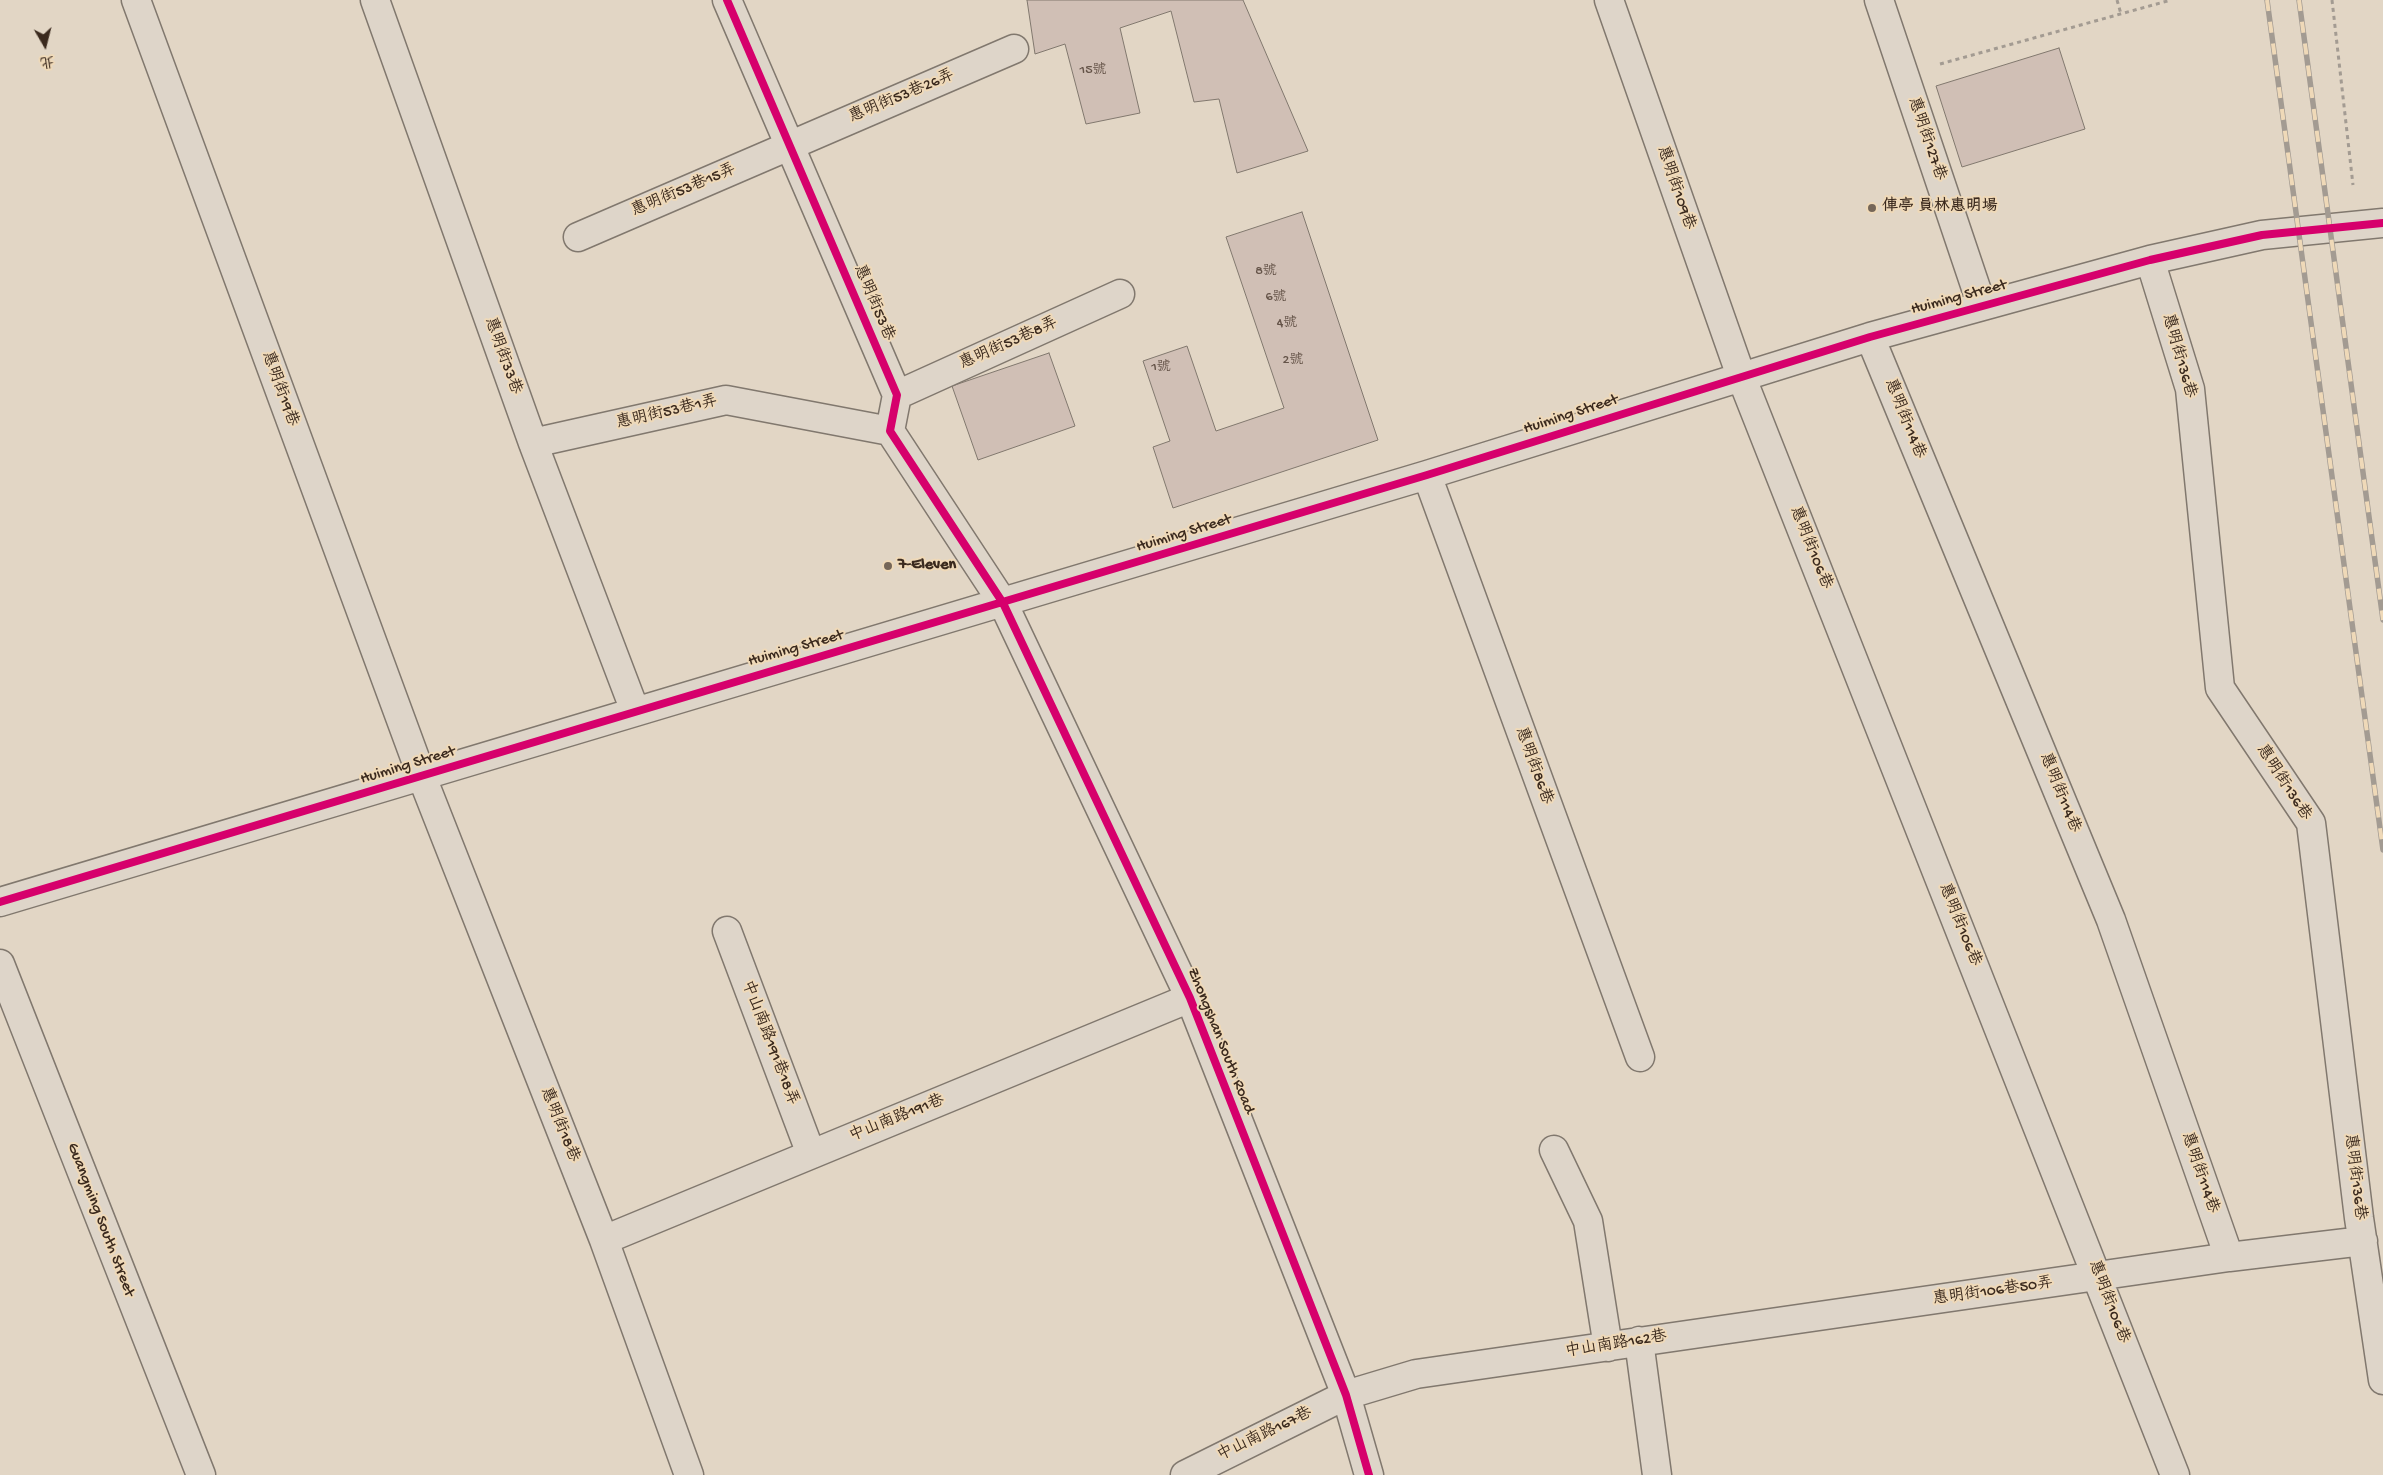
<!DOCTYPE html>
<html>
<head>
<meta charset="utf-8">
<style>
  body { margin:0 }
  #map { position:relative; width:2383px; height:1475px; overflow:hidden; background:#e2d6c5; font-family:"Gochi Hand","LXGW WenKai TC",sans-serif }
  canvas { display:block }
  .north { position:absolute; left:20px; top:20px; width:50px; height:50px; -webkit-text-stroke:4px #efd9b8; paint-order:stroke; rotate:172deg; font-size:14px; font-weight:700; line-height:20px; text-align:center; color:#3b2a1e }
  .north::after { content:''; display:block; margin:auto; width:18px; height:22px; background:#3b2a1e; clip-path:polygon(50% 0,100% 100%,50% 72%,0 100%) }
</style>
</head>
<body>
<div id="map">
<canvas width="2383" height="1475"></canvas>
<div class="north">北</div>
</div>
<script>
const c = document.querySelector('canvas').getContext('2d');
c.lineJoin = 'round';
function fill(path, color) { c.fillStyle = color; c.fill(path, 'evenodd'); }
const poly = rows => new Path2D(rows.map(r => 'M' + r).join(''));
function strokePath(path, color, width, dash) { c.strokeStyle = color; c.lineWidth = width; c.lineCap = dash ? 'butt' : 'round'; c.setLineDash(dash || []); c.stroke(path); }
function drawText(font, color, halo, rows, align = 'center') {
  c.font = font + ' "Gochi Hand","LXGW WenKai TC",sans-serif'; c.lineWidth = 4; c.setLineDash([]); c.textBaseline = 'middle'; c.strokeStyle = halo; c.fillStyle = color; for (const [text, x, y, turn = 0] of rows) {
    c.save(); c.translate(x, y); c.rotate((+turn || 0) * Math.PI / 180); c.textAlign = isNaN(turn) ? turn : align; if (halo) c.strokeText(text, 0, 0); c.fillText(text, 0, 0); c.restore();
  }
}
const building = poly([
  [1027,0,1243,0,1308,151,1237,173,1219,99,1194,102,1171,11,1120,28,1140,113,1086,124,1065,44,1035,54,1027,0],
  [2059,48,2085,129,1962,167,1936,86,2059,48],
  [1302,212,1378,440,1173,508,1153,447,1170,441,1143,361,1187,346,1216,431,1284,408,1226,237,1302,212],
  [1049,353,1075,426,978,460,952,386,1049,353]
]);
const path = poly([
  [2117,0,2121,14],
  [2332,0,2353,185],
  [1940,64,2171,0]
]);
const minor = poly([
  [136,0,422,777,604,1240,689,1475],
  [375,0,533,443,635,711],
  [727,0,897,395,890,431,1003,603,1190,998,1346,1395,1369,1475],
  [1609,0,1741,376,2175,1475],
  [1879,0,1982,306],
  [578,237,1014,49],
  [2150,260,2190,389,2220,688,2311,823,2359,1218,2383,1380],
  [1870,337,2111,920,2229,1257],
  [897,395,1120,294],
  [533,443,726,400,890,431],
  [1427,475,1640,1057],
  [0,902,1427,475,1870,337,2150,260,2262,235,2383,223],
  [727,931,811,1154],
  [0,964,201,1475],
  [1554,1150,1588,1221,1608,1347],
  [604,1240,1190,998],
  [1639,1341,1657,1475],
  [1185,1475,1346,1395,1416,1374,2229,1257,2363,1241]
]);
const rail = poly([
  [2267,0,2383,850],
  [2299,0,2383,620]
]);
const cycleway = poly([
  [727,0,897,395,890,431,1003,603,1190,998,1346,1395,1369,1475],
  [0,902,1427,475,1870,337,2150,260,2262,235,2383,223]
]);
const markers = [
  [1872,208,5,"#756658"],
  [888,566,5,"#756658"]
];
const numberNames = [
  ["15號",1093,71],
  ["8號",1266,272],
  ["6號",1276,298],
  ["4號",1287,324],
  ["2號",1293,361],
  ["1號",1161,368]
];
const streetNames = [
  ["惠明街53巷26弄",902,97,-23],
  ["惠明街127巷",1926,139,71],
  ["惠明街109巷",1675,188,71],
  ["惠明街53巷15弄",684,191,-23],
  ["Huiming Street",1959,298,-15],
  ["惠明街53巷",873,303,67],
  ["惠明街53巷8弄",1009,344,-24],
  ["惠明街33巷",502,356,70],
  ["惠明街136巷",2178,356,74],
  ["惠明街19巷",279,389,70],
  ["惠明街53巷1弄",667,413,-13],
  ["Huiming Street",1571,415,-18],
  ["惠明街114巷",1904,419,68],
  ["Huiming Street",1184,534,-17],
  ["惠明街106巷",1810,548,68],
  ["Huiming Street",796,649,-16],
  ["Huiming Street",408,766,-17],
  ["惠明街86巷",1533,766,70],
  ["惠明街136巷",2283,783,57],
  ["惠明街114巷",2059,793,68],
  ["惠明街106巷",1959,925,68],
  ["Zhongshan South Road",1220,1041,68],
  ["中山南路191巷18弄",769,1043,69],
  ["中山南路191巷",897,1119,-22],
  ["惠明街18巷",559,1125,68],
  ["惠明街114巷",2199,1173,71],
  ["惠明街136巷",2354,1177,83],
  ["Guangming South Street",100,1220,69],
  ["惠明街106巷50弄",1993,1292,-8],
  ["惠明街106巷",2108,1302,69],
  ["中山南路162巷",1616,1345,-9],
  ["中山南路167巷",1265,1435,-26]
];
const poiNames = [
  ["俥亭 員林惠明場",1882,208],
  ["7-Eleven",898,566]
];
fill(building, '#d0bfb5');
strokePath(building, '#81786e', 1);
strokePath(minor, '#81786e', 31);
strokePath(path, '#a39b92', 3, [4, 4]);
strokePath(minor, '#ded5c9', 28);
strokePath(rail, '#a39b92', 5.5);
strokePath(rail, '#efd9b8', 4, [11]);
strokePath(cycleway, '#d6006c', 8);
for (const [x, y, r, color] of markers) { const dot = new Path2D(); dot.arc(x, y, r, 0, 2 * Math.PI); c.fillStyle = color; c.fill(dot); strokePath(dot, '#efd9b8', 2); }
drawText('14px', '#655449', null, numberNames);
drawText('16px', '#3b2a1e', '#efd9b8', streetNames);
drawText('bold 16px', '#3b2a1e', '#efd9b8', poiNames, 'left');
</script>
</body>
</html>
